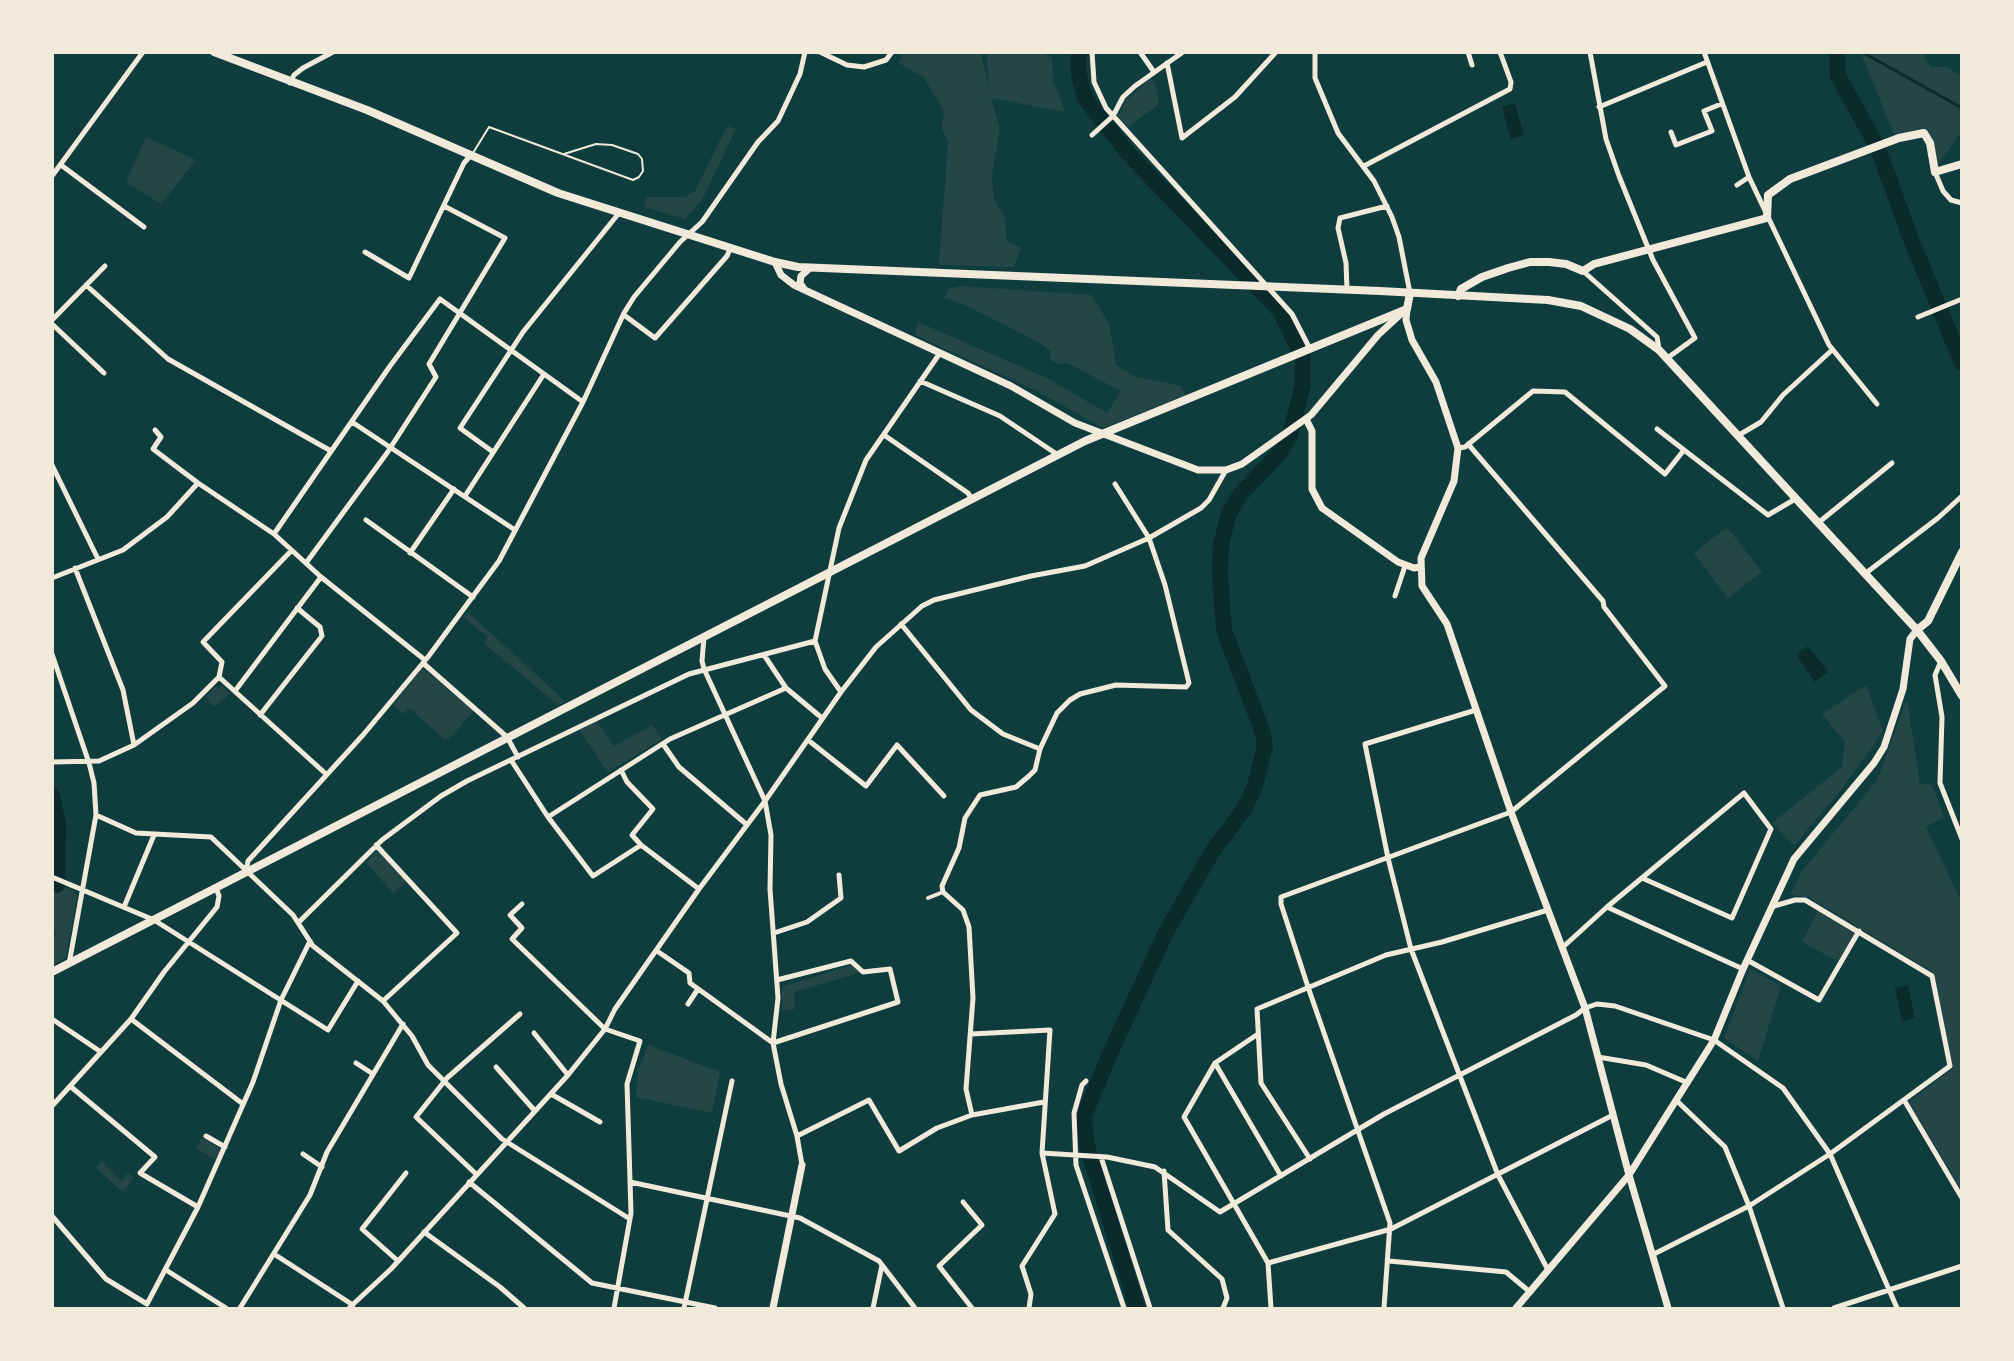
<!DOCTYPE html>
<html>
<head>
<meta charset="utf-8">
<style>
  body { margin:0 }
  #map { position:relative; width:2014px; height:1361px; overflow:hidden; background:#0f3d3e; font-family:"Zilla Slab",serif }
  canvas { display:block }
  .frame { position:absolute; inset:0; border:54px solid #f1e9da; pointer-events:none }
</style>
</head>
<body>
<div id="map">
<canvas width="2014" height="1361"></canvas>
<div class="frame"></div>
</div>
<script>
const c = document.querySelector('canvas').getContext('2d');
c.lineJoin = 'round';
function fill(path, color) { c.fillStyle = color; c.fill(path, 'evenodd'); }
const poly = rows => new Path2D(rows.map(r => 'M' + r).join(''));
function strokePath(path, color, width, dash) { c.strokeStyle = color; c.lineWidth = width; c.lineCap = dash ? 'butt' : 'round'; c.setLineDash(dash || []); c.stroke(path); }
const green = poly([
  [903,53,981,53,989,88,987,53,1043,53,1052,58,1053,80,1065,112,991,98,1000,128,992,176,994,199,1005,218,1007,241,1021,248,1014,267,939,265,948,141,942,129,944,111,924,78,899,63],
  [1861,53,1925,53,1925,60,1932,67,1948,67,1961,77,1961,132,1938,164,1928,129,1896,139],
  [1150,79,1155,82,1159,104,1128,127,1118,116,1126,100],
  [727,126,736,129,702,200,685,219,644,207,647,197,685,197,695,191],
  [146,137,196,160,161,204,126,182],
  [962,286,1091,295,1109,323,1116,365,1136,377,1181,386,1185,395,1103,428,1039,392,915,335,918,322,1049,379,1107,413,1121,391,1067,363,1057,364,1050,359,1051,351,1036,341,963,304,944,298,948,289],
  [1727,527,1762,572,1728,598,1694,553],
  [468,612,566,702,558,705,484,643,488,637,463,617],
  [422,668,474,711,449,739,444,739,409,708,403,714,393,705],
  [1866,685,1883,732,1840,791,1794,846,1772,823,1842,767,1845,742,1822,714],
  [222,686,230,694,215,707,205,697,215,687],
  [1907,699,1920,784,1932,785,1944,817,1926,827,1961,901,1961,1189,1909,1102,1953,1068,1934,973,1809,897,1790,895,1802,871,1877,780],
  [597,722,614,746,652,725,662,739,608,772,579,730],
  [377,850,407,882,393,893,366,863],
  [53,884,73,890,77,896,66,957,53,966,53,942,56,932,53,929],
  [1819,908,1859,931,1841,963,1802,942],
  [851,965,859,973,794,992,795,1009,782,1010,782,987],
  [1750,969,1781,986,1758,1061,1724,1038],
  [648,1045,720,1072,712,1113,636,1097,638,1071],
  [202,1138,219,1148,220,1153,216,1160,196,1148],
  [102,1161,121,1181,128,1173,134,1178,123,1192,96,1168]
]);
const water = poly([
  [1515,103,1524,135,1511,139,1502,107],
  [1808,646,1828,672,1815,682,1796,655],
  [1908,985,1915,1018,1902,1021,1895,988]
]);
const stream = poly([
  [1862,52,1962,108]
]);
const river = poly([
  [1079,52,1079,75,1085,98,1127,152,1280,311,1303,358,1303,385,1289,438,1278,455,1240,495,1229,513,1221,545,1220,574,1224,630,1263,733,1265,746,1255,786,1244,809,1212,852,1166,932,1112,1049,1084,1116,1087,1146,1137,1308],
  [1837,52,1838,76,1878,148,1910,237,1962,363],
  [52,795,58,825,57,885]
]);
const service = poly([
  [473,153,489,127,633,180,639,177,643,171,642,159,638,154,612,145,596,144,564,154]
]);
const pedestrian = poly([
  [928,898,943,892]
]);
const minor = poly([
  [820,52,847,65,864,67,886,60,892,52],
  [1092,52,1094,82,1106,108,1292,314,1310,349],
  [1140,52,1154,72],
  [1315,52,1315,78,1338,133,1374,181,1392,217,1399,237,1410,293],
  [1468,52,1472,65],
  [1590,52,1606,139,1619,176,1653,260,1695,338,1666,359],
  [1704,52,1749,177,1829,345,1877,404],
  [1167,63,1182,138,1235,97,1276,52],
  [290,83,294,75,303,68,333,52],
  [1599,107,1707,62],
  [1671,132,1676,145,1712,131,1704,111,1721,104],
  [1092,135,1113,116,1123,97,1135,86,1183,52],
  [61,165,144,227],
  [1364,166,1510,89,1511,82,1500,52],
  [1935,172,1943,191,1951,200,1962,203],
  [52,176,143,52],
  [1737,185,1749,177],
  [365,252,409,278,464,163,471,155],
  [1583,271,1657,337,1659,349],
  [86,285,168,359,331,451],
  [1347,290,1346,263,1338,228,1340,218,1387,206],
  [624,315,655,338,727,256,731,247],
  [1918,317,1962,299],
  [52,320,105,266],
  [52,324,104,373],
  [920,381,1000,416,1058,455],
  [352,422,515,530],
  [1657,429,1768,515,1797,498],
  [155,430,161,437,153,449,198,483,274,534,321,577,425,660],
  [884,435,968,493,972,499],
  [1739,435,1761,422,1783,395,1832,350],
  [1458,448,1465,447,1533,391,1565,392,1665,474,1684,450],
  [493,452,460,428,523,332,619,213],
  [52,465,98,559],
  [465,496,544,374],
  [366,520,473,597],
  [1818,523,1892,463],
  [274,534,390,366,440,299,583,402],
  [410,553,454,489],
  [306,563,387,453,436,377,429,364,505,238,444,206],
  [75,568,123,690,134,745],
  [1866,573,1938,518,1962,496],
  [52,578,123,550,167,517,198,483],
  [1395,596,1405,566],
  [901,624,971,710,1003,734,1040,749],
  [704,637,702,661,704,669,765,801,771,835,770,889,778,998,773,1043,781,1084,797,1136,802,1165],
  [52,654,89,763,94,783,96,815,69,964],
  [764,655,786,688,822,718],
  [1941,661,1935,675,1942,717,1940,783,1962,839],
  [423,663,507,737,518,757],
  [219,677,326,774],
  [235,691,321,577],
  [841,692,825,669,815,641,839,528,866,460,940,353],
  [1476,710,1365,744,1388,858,1411,949,1498,1175,1548,1270],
  [260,715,322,636,320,627,297,608],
  [808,740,866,786,897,745,944,796],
  [663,744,679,767,746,824],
  [511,760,548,817,593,876,641,845,699,889],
  [52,762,99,761,134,745,193,703,219,677,222,662,203,642,291,551],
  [621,770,627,782,653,809,632,835,641,845],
  [96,815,136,833,211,837,293,915,313,946,383,1001,412,1036,428,1065,502,1139,630,1219],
  [548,817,670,739,786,688],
  [376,845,457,933,383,1001],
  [246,872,248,861,363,735,428,657,499,561,583,402,624,313,634,297,680,242,702,222,758,142,778,121,800,74,805,52],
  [52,877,154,920,328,1030,358,981],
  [522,904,510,915,522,928,512,939,605,1029,640,1041,627,1084,631,1213,614,1308],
  [124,907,154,835],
  [1607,907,1743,969],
  [299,922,382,840,441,796,467,781,689,674,815,641],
  [774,933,807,922,841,898,839,875],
  [1563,947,1607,907,1744,793,1771,829,1732,918,1642,878],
  [657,951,689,973,690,983,773,1043,898,1002,890,969,863,972,851,961,777,980],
  [1747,960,1819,1000,1859,931],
  [688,1004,698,989],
  [52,1019,101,1052],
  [131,1019,243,1104],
  [534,1033,568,1075],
  [971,1034,1050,1030,1042,1153,1055,1214,1022,1266,1031,1294,1029,1308],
  [1258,1034,1215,1063,1184,1117,1268,1263,1271,1308],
  [1598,1057,1646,1065,1688,1083],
  [356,1063,373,1074],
  [1215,1063,1281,1176],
  [496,1067,535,1111],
  [1086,1081,1082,1085,1074,1113,1076,1165,1124,1308],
  [70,1086,155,1157,140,1173,198,1207],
  [551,1094,600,1122],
  [1904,1100,1962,1198],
  [1677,1101,1725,1147,1749,1206,1783,1308],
  [52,1106,131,1019,164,972,217,907,219,896,216,888],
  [972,1115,966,1089,973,998,969,927,963,910,943,892,942,886,959,848,965,818,980,795,1016,787,1029,776,1035,770,1040,749,1057,713,1070,700,1080,694,1116,685,1186,687,1189,683,1165,585,1149,538,1115,484],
  [206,1136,225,1147],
  [797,1136,869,1100,899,1151,937,1128,972,1115,1044,1102],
  [1042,1153,1107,1157,1155,1167,1220,1212,1384,1114,1576,1015,1585,1008,1597,1004,1615,1006,1714,1040,1783,1088,1830,1154,1897,1308],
  [303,1154,322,1167],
  [1101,1157,1150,1308],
  [1310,1159,1261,1083,1257,1009,1386,955,1442,942,1548,910],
  [1164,1171,1168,1230,1222,1279,1227,1298,1223,1308],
  [476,1174,416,1117,447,1078,520,1014],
  [469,1182,592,1283,715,1308],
  [630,1182,800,1218,879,1261,915,1308],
  [963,1202,982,1225,939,1266,972,1308],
  [52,1216,106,1279,147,1304,198,1207,253,1082,281,1000,310,941],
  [424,1232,500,1287,524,1308],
  [274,1254,353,1305],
  [1652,1255,1749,1206,1830,1154,1950,1066,1932,976,1805,900,1795,900,1774,906],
  [398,1261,362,1229,406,1173],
  [1389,1261,1506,1272,1530,1292],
  [1268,1263,1391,1229,1613,1115],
  [166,1270,226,1308],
  [240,1308,310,1195,327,1152,403,1024],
  [349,1308,391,1269,568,1075,605,1029,615,1009,699,889,765,801,841,692,876,647,922,606,934,600,1031,576,1085,566,1149,538,1201,508,1209,500,1226,470],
  [684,1308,732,1081],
  [873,1308,882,1265],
  [1384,1308,1390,1223,1308,987,1281,904,1281,897,1511,812,1665,686,1604,607,1603,601,1468,444],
  [1834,1308,1962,1266]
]);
const tertiary = poly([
  [775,262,781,275,794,285,1011,386,1075,423,1198,470,1226,470,1242,464,1311,415,1378,335,1403,312],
  [804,289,800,283,801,276,810,268],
  [1407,309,1406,320,1412,340,1436,382,1458,448,1454,481,1421,558,1422,586,1447,624,1511,812,1585,1008,1629,1175,1668,1308],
  [1306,419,1312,431,1312,489,1322,508,1398,562,1414,568,1419,567],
  [773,1308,802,1165],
  [1516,1308,1629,1175,1714,1040,1743,969,1794,859,1874,763,1884,747,1903,689,1910,639,1917,630]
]);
const secondary = poly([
  [1458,296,1461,289,1482,277,1508,268,1530,262,1549,262,1566,264,1583,271,1594,264,1767,218,1768,195,1790,179,1899,138,1924,133,1930,143,1935,172,1962,164],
  [52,972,1085,441,1407,309,1410,293]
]);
const primary = poly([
  [214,52,367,110,558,193,775,262,798,267,1380,291,1548,300,1581,306,1630,329,1659,350,1917,630,1941,661,1962,696],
  [1917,630,1928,621,1962,552]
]);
fill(green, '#244646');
fill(water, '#0a2a2b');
strokePath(stream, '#0a2a2b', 3);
strokePath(river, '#0a2a2b', 16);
strokePath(service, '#f1e9da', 2);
strokePath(pedestrian, '#f1e9da', 4);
strokePath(minor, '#f1e9da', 5);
strokePath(tertiary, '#f1e9da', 7);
strokePath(secondary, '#f1e9da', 8);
strokePath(primary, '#f1e9da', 8);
</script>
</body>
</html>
